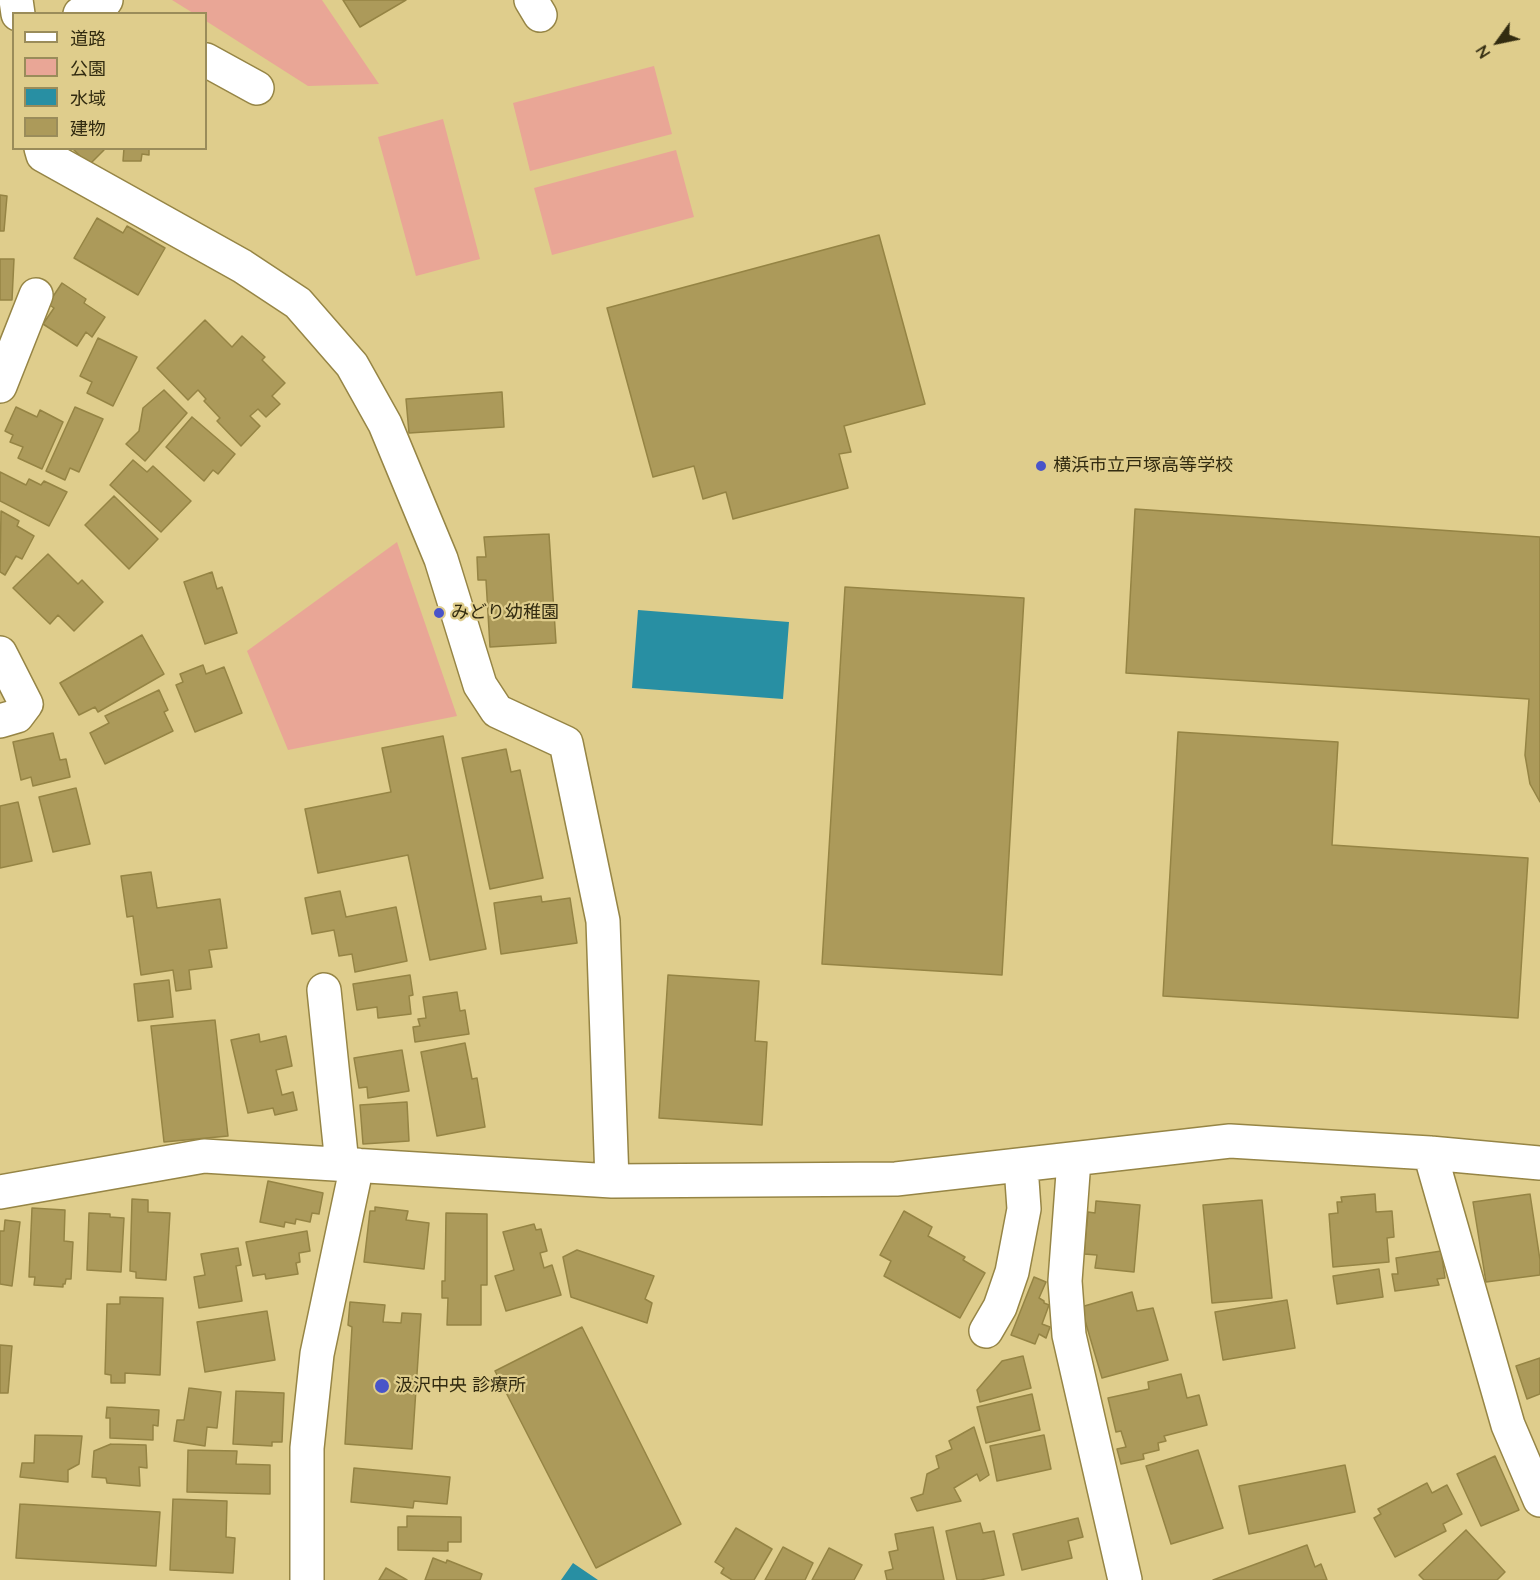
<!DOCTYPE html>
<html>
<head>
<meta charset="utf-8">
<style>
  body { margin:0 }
  #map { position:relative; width:1540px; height:1580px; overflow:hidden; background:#dfcd8c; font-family:Quicksand,"Noto Sans JP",sans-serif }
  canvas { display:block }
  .legend { position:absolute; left:12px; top:12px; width:195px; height:138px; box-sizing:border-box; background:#dfcd8c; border:2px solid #9a8c5a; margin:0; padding:8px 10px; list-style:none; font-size:18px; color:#322b10 }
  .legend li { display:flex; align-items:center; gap:12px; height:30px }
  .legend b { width:30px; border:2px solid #9a8c5a }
  .north { position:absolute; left:1468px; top:12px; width:60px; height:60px; -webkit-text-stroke:4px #dfcd8c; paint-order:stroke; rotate:237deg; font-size:16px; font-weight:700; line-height:24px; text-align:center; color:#322b10 }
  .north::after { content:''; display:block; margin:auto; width:21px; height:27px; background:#322b10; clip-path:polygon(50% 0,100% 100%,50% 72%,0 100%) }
</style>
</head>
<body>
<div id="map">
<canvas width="1540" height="1580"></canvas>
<ul class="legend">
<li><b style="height:8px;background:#fff"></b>道路</li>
<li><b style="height:16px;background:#e9a696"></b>公園</li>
<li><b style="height:16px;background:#288fa3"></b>水域</li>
<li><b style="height:16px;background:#ac9a5a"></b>建物</li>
</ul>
<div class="north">N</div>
</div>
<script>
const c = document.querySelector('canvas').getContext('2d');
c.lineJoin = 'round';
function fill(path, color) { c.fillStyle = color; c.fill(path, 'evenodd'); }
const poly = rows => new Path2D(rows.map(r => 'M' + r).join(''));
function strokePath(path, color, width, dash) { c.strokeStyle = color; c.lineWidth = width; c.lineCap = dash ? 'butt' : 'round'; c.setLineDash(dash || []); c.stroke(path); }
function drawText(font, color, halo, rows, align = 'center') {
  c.font = font + ' Quicksand,"Noto Sans JP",sans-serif'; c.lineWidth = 4.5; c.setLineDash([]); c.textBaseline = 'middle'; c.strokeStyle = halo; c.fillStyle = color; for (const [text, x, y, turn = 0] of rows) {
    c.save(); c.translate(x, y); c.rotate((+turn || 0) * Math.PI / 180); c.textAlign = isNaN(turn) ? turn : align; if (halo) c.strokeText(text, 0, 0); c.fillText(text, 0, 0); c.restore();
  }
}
const green = poly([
  [172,0,322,0,379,84,308,86,206,21,206,14,193,13],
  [654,66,672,134,530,171,513,103],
  [443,119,480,259,416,276,378,137],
  [676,150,694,217,552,255,534,188],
  [397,542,457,716,288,750,247,651]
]);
const water = poly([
  [638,610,789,622,783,699,632,688],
  [573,1563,598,1580,561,1580]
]);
const building = poly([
  [343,0,406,0,360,27,343,0],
  [72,148,103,148,104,150,89,165,72,148],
  [124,148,149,148,149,155,142,154,141,161,123,161,124,148],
  [0,195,7,196,4,231,0,231,0,195],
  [97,218,123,233,127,226,165,248,138,295,74,258,97,218],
  [879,235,925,404,844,426,851,452,839,454,848,488,733,519,726,492,703,499,694,466,653,477,607,308,879,235],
  [0,259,14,259,12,300,0,300,0,259],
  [62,283,86,299,84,303,105,317,92,337,86,332,77,346,43,324,54,308,48,304,62,283],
  [205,320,232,347,242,336,265,357,262,360,285,383,272,396,280,404,266,417,258,409,250,416,260,426,241,446,217,421,220,418,204,401,206,399,198,390,188,400,157,368,205,320],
  [98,338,137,357,113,406,87,393,92,382,80,376,98,338],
  [164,390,187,413,145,461,126,444,139,431,143,408,164,390],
  [502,392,504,427,409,433,406,399,502,392],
  [16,407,37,417,40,410,63,422,42,469,18,458,23,447,10,442,13,435,5,431,16,407],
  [75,407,103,419,79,472,70,468,65,480,46,471,75,407],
  [192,417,235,454,218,474,213,470,204,481,166,447,192,417],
  [133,460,147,472,153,466,191,501,161,532,110,485,133,460],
  [0,472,26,485,29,479,41,485,44,481,67,492,49,526,0,501,0,472],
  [114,496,158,539,129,569,85,525,114,496],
  [1135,509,1540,537,1540,802,1530,784,1525,755,1529,699,1126,673,1135,509],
  [1,511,19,521,17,526,34,536,22,559,16,556,5,575,0,572,1,511],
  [549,534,556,643,490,647,486,580,478,580,477,557,486,557,484,537,549,534],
  [48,554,78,584,82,580,103,602,74,631,58,615,50,624,13,588,48,554],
  [212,572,217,589,222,587,237,633,205,644,184,582,212,572],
  [845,587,1024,598,1002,975,822,964,845,587],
  [142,635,164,674,98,712,95,707,79,715,60,683,142,635],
  [203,665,206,674,224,667,242,713,195,732,176,685,183,682,180,674,203,665],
  [159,690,168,710,164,712,173,731,105,764,90,733,109,723,105,716,159,690],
  [1178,732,1338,742,1332,845,1528,858,1518,1018,1163,996,1178,732],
  [53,733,60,760,66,759,70,777,33,786,31,777,21,780,13,742,53,733],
  [443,736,486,949,430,960,408,855,318,873,305,809,391,792,382,748,443,736],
  [506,749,511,772,520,770,543,878,490,889,462,758,506,749],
  [76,788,90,844,53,852,39,797,76,788],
  [18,802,32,861,0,868,0,806,18,802],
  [151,872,157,908,220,899,227,948,209,950,212,967,189,970,191,989,176,991,173,970,141,975,133,916,127,917,121,876,151,872],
  [340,891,346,917,396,907,407,961,355,972,352,954,339,956,334,930,312,934,305,898,340,891],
  [541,896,542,902,570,898,577,943,501,954,494,903,541,896],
  [410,975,413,995,409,996,411,1014,378,1018,377,1007,357,1010,353,984,410,975],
  [668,975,759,981,755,1041,767,1042,762,1125,659,1118,668,975],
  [169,980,173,1017,138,1021,134,984,169,980],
  [457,992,460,1011,465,1010,469,1034,415,1042,413,1027,420,1026,418,1019,426,1018,423,997,457,992],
  [215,1020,228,1136,164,1142,151,1026,215,1020],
  [259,1034,260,1042,286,1036,292,1066,276,1070,282,1095,293,1092,297,1110,275,1115,273,1108,248,1113,231,1040,259,1034],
  [465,1043,472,1079,477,1078,485,1127,437,1136,421,1052,465,1043],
  [402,1050,409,1091,368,1098,367,1087,359,1088,354,1058,402,1050],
  [407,1102,409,1141,363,1144,360,1105,407,1102],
  [268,1181,323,1193,319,1214,312,1213,310,1222,296,1219,295,1224,285,1222,284,1227,260,1222,268,1181],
  [1375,1194,1376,1212,1392,1211,1394,1237,1387,1238,1389,1262,1333,1267,1329,1214,1338,1213,1337,1202,1342,1202,1341,1197,1375,1194],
  [1530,1194,1540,1260,1540,1275,1486,1282,1473,1202,1530,1194],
  [132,1199,148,1200,148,1212,170,1213,166,1280,136,1278,136,1272,130,1271,132,1199],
  [1262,1200,1272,1298,1212,1303,1203,1205,1262,1200],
  [1096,1201,1140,1205,1134,1272,1095,1268,1097,1255,1084,1254,1088,1212,1095,1213,1096,1201],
  [375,1207,408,1211,406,1220,429,1223,424,1269,364,1262,370,1211,375,1211,375,1207],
  [32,1208,65,1210,64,1241,73,1242,71,1279,66,1279,65,1284,63,1284,63,1287,34,1285,35,1277,29,1277,32,1208],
  [904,1211,932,1227,928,1236,965,1257,963,1260,985,1273,960,1318,884,1276,891,1261,880,1255,904,1211],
  [89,1213,110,1214,110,1217,124,1218,121,1272,87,1270,89,1213],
  [446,1213,487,1214,487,1285,481,1285,481,1325,447,1325,448,1298,442,1298,442,1281,445,1281,446,1213],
  [5,1220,20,1222,12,1286,0,1284,0,1231,4,1231,5,1220],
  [534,1224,536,1230,541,1229,547,1251,540,1253,544,1268,552,1265,561,1295,506,1311,495,1276,514,1270,503,1232,534,1224],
  [307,1231,310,1251,299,1253,300,1262,296,1263,298,1274,266,1279,265,1274,253,1276,246,1242,307,1231],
  [238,1248,241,1265,236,1266,242,1301,199,1308,194,1277,205,1275,201,1254,238,1248],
  [577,1250,654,1276,645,1299,652,1303,647,1323,571,1297,563,1257,577,1250],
  [1441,1251,1445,1278,1437,1279,1439,1285,1395,1291,1392,1274,1398,1274,1396,1258,1441,1251],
  [1379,1269,1383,1297,1337,1304,1333,1276,1379,1269],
  [1034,1277,1046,1282,1039,1298,1044,1301,1044,1303,1049,1305,1042,1324,1050,1327,1046,1338,1039,1334,1035,1344,1011,1335,1034,1277],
  [1132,1292,1137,1311,1153,1308,1168,1360,1102,1378,1081,1307,1132,1292],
  [120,1297,163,1298,160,1375,125,1373,125,1383,111,1383,111,1375,105,1374,107,1304,120,1304,120,1297],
  [1287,1300,1295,1348,1223,1360,1215,1312,1287,1300],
  [350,1302,385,1305,383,1322,401,1323,402,1313,421,1314,412,1449,345,1444,352,1327,348,1325,350,1302],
  [267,1311,275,1360,205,1372,197,1322,267,1311],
  [582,1327,681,1524,596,1568,495,1371,582,1327],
  [0,1345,12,1346,8,1393,0,1393,0,1345],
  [1023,1356,1031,1388,980,1402,977,1390,1002,1361,1023,1356],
  [1540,1358,1540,1394,1527,1399,1516,1366,1540,1358],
  [1181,1374,1187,1398,1199,1395,1207,1425,1164,1436,1166,1441,1158,1443,1159,1450,1143,1454,1144,1459,1121,1464,1117,1449,1126,1447,1121,1431,1116,1432,1108,1398,1149,1389,1148,1382,1181,1374],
  [189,1388,221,1392,217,1428,207,1427,205,1446,174,1441,177,1420,184,1420,189,1388],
  [236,1391,284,1393,282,1442,272,1442,272,1446,233,1444,236,1391],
  [1032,1394,1040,1430,986,1443,977,1407,1032,1394],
  [107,1407,159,1410,158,1426,153,1425,153,1440,110,1438,110,1418,106,1418,107,1407],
  [974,1427,989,1475,980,1481,977,1474,954,1488,961,1501,917,1511,911,1498,923,1494,927,1474,939,1468,936,1456,952,1449,949,1441,974,1427],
  [35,1435,82,1436,79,1464,68,1470,68,1482,20,1477,22,1463,34,1463,35,1435],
  [1044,1435,1051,1469,997,1481,990,1446,1044,1435],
  [111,1444,146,1445,147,1468,139,1467,140,1486,107,1483,106,1478,92,1477,94,1451,111,1444],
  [188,1450,237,1451,236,1464,270,1465,270,1494,187,1492,188,1450],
  [1198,1450,1223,1528,1171,1544,1146,1466,1198,1450],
  [1495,1456,1519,1510,1481,1526,1457,1474,1495,1456],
  [1345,1465,1355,1512,1249,1534,1239,1486,1345,1465],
  [354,1468,450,1477,447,1504,414,1501,413,1508,351,1502,354,1468],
  [1427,1483,1432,1493,1447,1485,1462,1514,1443,1524,1446,1531,1395,1557,1374,1518,1381,1514,1378,1509,1427,1483],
  [173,1499,227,1501,226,1537,235,1538,233,1573,170,1570,173,1499],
  [20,1504,160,1512,156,1566,16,1558,20,1504],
  [407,1516,461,1517,461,1542,448,1542,448,1551,398,1550,398,1527,407,1527,407,1516],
  [1078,1518,1083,1537,1068,1541,1072,1558,1022,1570,1013,1534,1078,1518],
  [980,1523,983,1533,994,1531,1004,1575,980,1580,957,1580,946,1531,980,1523],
  [933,1527,944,1580,887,1580,885,1571,893,1569,889,1552,898,1550,895,1534,933,1527],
  [736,1528,772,1549,754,1580,732,1580,721,1573,724,1568,715,1562,736,1528],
  [1466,1530,1505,1572,1497,1580,1424,1580,1419,1575,1466,1530],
  [1307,1545,1315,1567,1321,1564,1327,1580,1213,1580,1307,1545],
  [783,1547,813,1563,805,1580,765,1580,783,1547],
  [829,1548,862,1565,854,1580,812,1580,829,1548],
  [433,1558,446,1563,447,1560,482,1574,480,1580,425,1580,433,1558],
  [386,1568,407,1580,379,1580,386,1568]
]);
const minor = poly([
  [16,0,18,14],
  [531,0,540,15],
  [80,14,103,4,106,0],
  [206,60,257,88],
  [41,148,43,155,242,266,298,303,352,365,385,424,441,559,480,685,497,711,566,743,603,921,612,1181],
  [0,386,36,295],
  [0,653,26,704,17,716,0,721],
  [324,990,342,1164],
  [1430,1153,1508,1425,1540,1500],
  [1074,1160,1065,1281,1069,1335,1125,1580],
  [0,1192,204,1156,612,1181,896,1179,1230,1141,1430,1153,1540,1163],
  [986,1331,1000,1307,1012,1272,1024,1209,1021,1166],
  [307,1580,307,1448,317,1354,357,1165]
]);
const markers = [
  [1041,466,6,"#4954c9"],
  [439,613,6,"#4954c9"],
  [382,1386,8,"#4954c9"]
];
const poiNames = [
  ["横浜市立戸塚高等学校",1053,466],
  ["みどり幼稚園",451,613],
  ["汲沢中央 診療所",395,1386]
];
fill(green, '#e9a696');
fill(water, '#288fa3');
fill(building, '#ac9a5a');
strokePath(building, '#958444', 1.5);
strokePath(minor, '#968545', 36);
strokePath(minor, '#fff', 33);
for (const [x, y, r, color] of markers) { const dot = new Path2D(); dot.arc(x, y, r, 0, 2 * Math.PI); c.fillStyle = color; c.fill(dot); strokePath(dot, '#dfcd8c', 2); }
drawText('18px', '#322b10', '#dfcd8c', poiNames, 'left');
</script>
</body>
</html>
